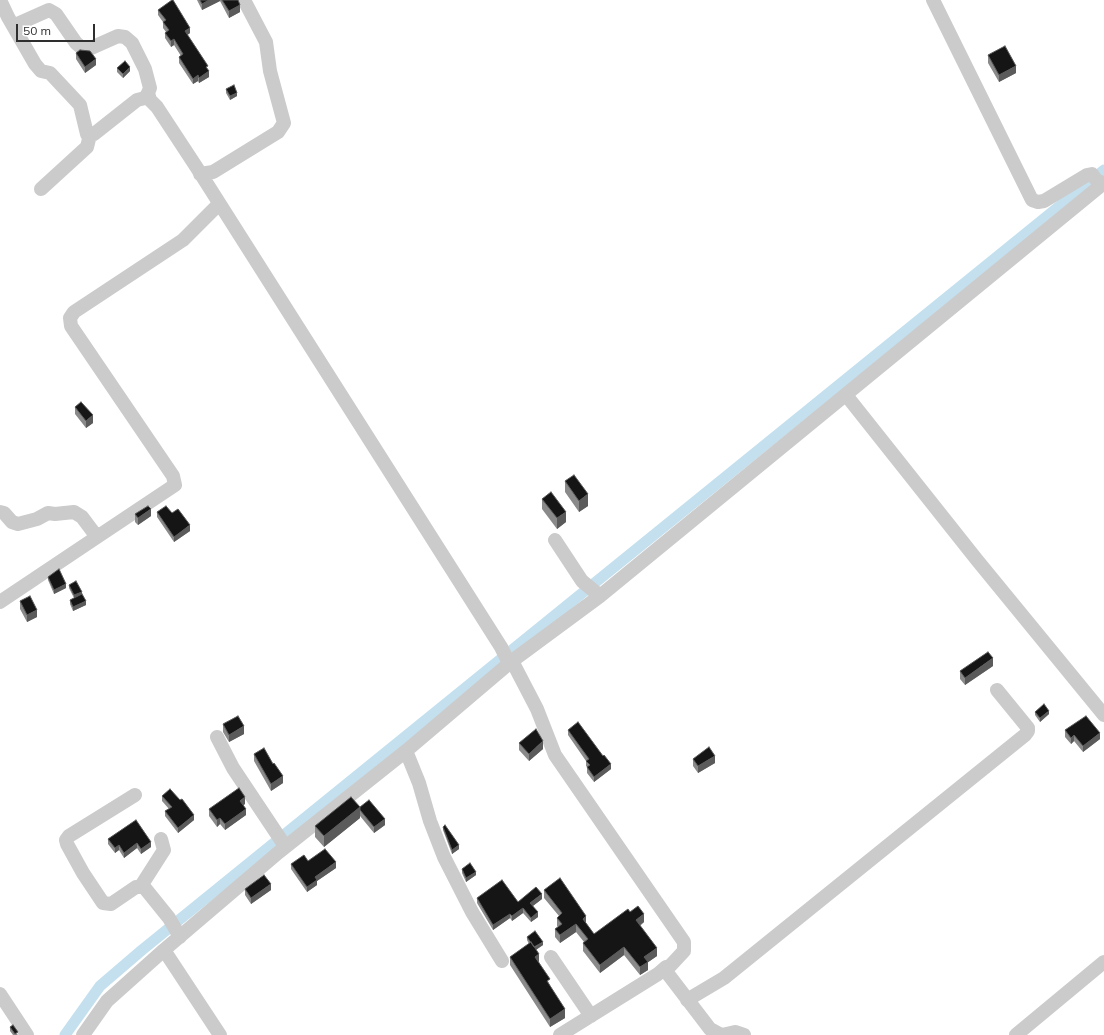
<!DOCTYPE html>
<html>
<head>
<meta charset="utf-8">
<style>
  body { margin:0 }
  #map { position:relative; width:1104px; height:1035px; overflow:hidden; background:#fff; font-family:Mulish,sans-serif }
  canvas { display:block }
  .scale { position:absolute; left:16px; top:24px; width:79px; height:18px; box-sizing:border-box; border:2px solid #2e2e2e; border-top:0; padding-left:5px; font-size:12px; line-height:14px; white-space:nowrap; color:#2e2e2e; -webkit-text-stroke:3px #fff; paint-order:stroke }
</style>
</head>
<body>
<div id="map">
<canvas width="1104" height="1035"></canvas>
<div class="scale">50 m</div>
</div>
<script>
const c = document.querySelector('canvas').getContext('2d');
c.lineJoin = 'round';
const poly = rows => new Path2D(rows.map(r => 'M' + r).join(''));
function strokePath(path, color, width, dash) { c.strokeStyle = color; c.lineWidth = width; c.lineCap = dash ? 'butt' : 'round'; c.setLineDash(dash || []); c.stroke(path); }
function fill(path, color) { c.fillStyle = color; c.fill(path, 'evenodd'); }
const canal = poly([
  [65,1035,100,986,142,950,1104,170]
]);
const minor = poly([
  [0,0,8,17,35,64,41,71,50,73,80,105,87,134,94,134,137,100,145,98,148,93,150,100,157,107,197,168,501,647,509,663,512,661,537,709,555,755,684,942,684,951,670,966,666,967,668,974,710,1029,721,1035],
  [933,0,1032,200,1038,202,1044,201,1087,175,1092,174,1097,181,1104,183],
  [13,26,49,10,56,14,76,43,82,48,91,48,118,36,125,37,132,43,145,69,150,88,148,93],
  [200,174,213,172,278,132,284,123,270,71,266,42,244,0],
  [41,189,87,147,90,135],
  [846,395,977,560,1104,715],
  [0,512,4,513,12,522,18,524,37,519,48,513,55,514,74,512,82,517,94,533,100,535,175,485,173,476,71,326,70,318,74,312,183,240,219,204],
  [555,540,582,581,600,596],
  [0,602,100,535],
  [217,737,233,768,285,846],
  [406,751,419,783,430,821,444,857,472,912,502,961],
  [135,795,69,836,66,840,67,844,83,873,103,903,111,904,136,887,144,887,169,918,180,937],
  [141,886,164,850,161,839],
  [164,950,279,852,406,751,512,661,600,596,1104,183],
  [551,957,591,1016],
  [0,994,27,1035],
  [687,1000,724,978,1025,735,1028,731,1028,728,997,690],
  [83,1035,107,1001,164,950,220,1035],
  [560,1035,658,974,666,967],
  [722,1035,735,1032,744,1035],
  [1016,1035,1104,962]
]);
const wall = poly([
  [197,0,238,0,240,12,229,18,220,1,202,10],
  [158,10,190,33,187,35,208,70,209,77,199,83,198,81,193,84,179,63,179,57,181,56,174,45,171,47,165,38,165,33,166,32,163,28,163,22,158,15],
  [76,53,96,65,85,73,76,59],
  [988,55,1016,73,999,82,988,63],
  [117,68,130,71,123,78,117,72],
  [226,89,237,96,230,100,226,93],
  [75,407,93,423,86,428,75,414],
  [565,481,588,506,579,512,565,492],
  [542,499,566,522,557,529,542,509],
  [157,512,172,513,190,531,174,542,157,517],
  [135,514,151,516,138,525,135,522],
  [48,577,66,588,54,594,48,580],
  [69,585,82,594,86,605,73,611,70,604,70,600,74,598,69,588],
  [20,601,37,617,27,622,20,609],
  [993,666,965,685,960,679,960,671],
  [1035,712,1049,714,1040,722,1035,715],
  [223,724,244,734,229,742,223,732],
  [568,730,611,769,594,782,587,773,587,767,586,766,586,761,568,735],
  [1065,730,1100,739,1083,752,1074,741,1071,744,1065,737],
  [519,743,543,749,529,761,519,750],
  [254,754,283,783,271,791,254,761],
  [693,759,715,763,698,773,693,766],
  [162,796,194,820,178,833,165,816,165,811,169,809,162,801],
  [245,804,243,805,246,815,225,830,220,824,217,827,209,816,209,809],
  [360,807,385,825,374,833,360,816,360,818,324,847,315,837,315,826],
  [136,820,151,847,141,854,137,848,124,858,119,850,115,853,108,844,108,839],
  [443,827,459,849,452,854,443,830],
  [308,861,336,868,317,881,317,885,307,892,291,869,291,864],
  [462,869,476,875,466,882,462,873],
  [245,889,271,890,251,904,245,895],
  [544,890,586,923,594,934,630,912,644,922,640,926,657,956,648,962,648,970,640,975,624,955,600,973,583,951,583,943,584,942,576,932,560,943,555,937,555,929,558,927,557,926,557,918,559,916,544,898],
  [477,898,518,902,542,899,533,906,538,917,531,922,523,913,512,921,510,918,493,930,477,903],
  [527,937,543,945,536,950,539,962,565,1018,550,1027,510,965,510,957,529,944,527,940],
  [10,1027,18,1035,13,1035,10,1031]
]);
const shadedWall = poly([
  [209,0,220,0,220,1,202,10,202,4],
  [240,5,240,12,229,18,229,11],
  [190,28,190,33,185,37,185,31],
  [174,39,174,45,171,47,171,41],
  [96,59,96,65,85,73,85,67],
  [1016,66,1016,73,999,82,999,75],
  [130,67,130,71,123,78,123,74],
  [209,71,209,77,199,83,199,78],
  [198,75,198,81,193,84,193,79],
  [237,93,237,96,230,100,230,96],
  [93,415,93,423,86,428,86,421],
  [588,494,588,506,579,512,579,501],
  [151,509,151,516,138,525,138,518],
  [566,512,566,522,557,529,557,518],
  [190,525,190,531,174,542,174,537],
  [66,584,66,588,54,594,54,590],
  [82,592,82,595,74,599,74,595],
  [86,601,86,605,73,611,73,607],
  [37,610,37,617,27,622,27,615],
  [993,658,993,666,965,685,965,678],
  [1049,711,1049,714,1040,722,1040,718],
  [244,726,244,734,229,742,229,735],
  [1100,733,1100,739,1083,752,1083,746],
  [1074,735,1074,741,1071,744,1071,738],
  [543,741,543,749,529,761,529,754],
  [715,756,715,763,698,773,698,766],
  [611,764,611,769,594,782,594,777],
  [283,776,283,783,271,791,271,784],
  [245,797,245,804,240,808,240,801],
  [360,807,360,818,324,847,324,836],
  [246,809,246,815,225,830,225,824],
  [194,815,194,820,178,833,178,828],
  [220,818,220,824,217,827,217,820],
  [385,819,385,825,374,833,374,827],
  [151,842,151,847,141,854,141,849],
  [137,843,137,848,124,858,124,853],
  [119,845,119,850,115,853,115,848],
  [459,845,459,849,452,854,452,850],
  [336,862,336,868,317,881,317,885,307,892,307,887,315,877],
  [476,872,476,875,466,882,466,878],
  [271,884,271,890,251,904,251,898],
  [542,894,542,899,530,908,530,903],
  [523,908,523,913,512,921,512,916],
  [538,912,538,917,531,922,531,918],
  [510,914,510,918,493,930,493,925],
  [644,914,644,922,636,928,636,920],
  [586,916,586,924,583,919],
  [576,924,576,932,560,943,560,935],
  [543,942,543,945,534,951,534,948],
  [624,947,624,955,600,973,600,965],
  [657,948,657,956,647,963,648,962,648,970,640,975,640,967,644,957],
  [539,954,539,962,535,957],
  [565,1009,565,1018,550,1027,550,1019]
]);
const building = poly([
  [172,0,173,0,190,28,185,31,208,66,206,67,209,71,199,78,198,75,193,79,179,57,183,54,174,39,171,41,165,33,169,30,163,22,166,20,158,10,172,0],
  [200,0,209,0,202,4,200,0],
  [222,0,238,0,240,5,229,11,222,0],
  [1005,46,1016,66,999,75,988,55,1005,46],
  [80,50,90,51,96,59,85,67,76,53,80,50],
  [125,61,130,67,123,74,117,68,125,61],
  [234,85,237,93,230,96,226,89,234,85],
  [81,402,93,415,86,421,75,407,81,402],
  [574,475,588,494,579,501,565,481,574,475],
  [551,492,566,512,557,518,542,499,551,492],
  [148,506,151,509,138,518,135,514,148,506],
  [166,506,172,513,178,509,190,525,174,537,157,512,166,506],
  [59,569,66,584,54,590,48,577,59,569],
  [76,581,82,592,74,595,69,585,76,581],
  [82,594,86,601,73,607,70,600,82,594],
  [30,596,37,610,27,615,20,601,30,596],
  [988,652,993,658,965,678,960,671,988,652],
  [1044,704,1049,711,1040,718,1035,712,1044,704],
  [238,716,244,726,229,735,223,724,238,716],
  [1086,716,1100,733,1083,746,1074,735,1071,738,1065,730,1086,716],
  [578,722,603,756,604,755,611,764,594,777,587,767,590,765,586,761,589,759,568,730,578,722],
  [536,729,543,741,529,754,519,743,536,729],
  [709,747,715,756,698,766,693,759,709,747],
  [264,748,273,764,274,763,283,776,271,784,254,754,264,748],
  [239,788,245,797,240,801,246,809,225,824,220,818,217,820,209,809,239,788],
  [170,789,180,800,182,799,194,815,178,828,165,811,172,807,162,796,170,789],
  [351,797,360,807,324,836,315,826,351,797],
  [369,800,385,819,374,827,360,810,360,807,369,800],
  [136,820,151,842,141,849,137,843,124,853,119,845,115,848,108,839,136,820],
  [445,825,459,845,452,850,443,827,445,825],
  [325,849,336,862,315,877,317,880,307,887,291,864,304,855,308,861,325,849],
  [470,863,476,872,466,878,462,869,470,863],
  [264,875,271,884,251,898,245,889,264,875],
  [560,878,586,916,583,919,594,934,628,909,630,912,638,906,644,914,636,920,657,948,644,957,648,962,640,967,624,947,600,965,583,943,588,939,576,924,560,935,555,929,562,924,557,918,562,913,544,890,560,878],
  [502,880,518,902,536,887,542,894,530,903,538,912,531,918,523,908,512,916,510,914,493,925,477,898,502,880],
  [535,931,543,942,534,947,527,937,535,931],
  [531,942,539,954,535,957,550,979,547,981,565,1009,550,1019,510,957,531,942],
  [13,1025,18,1032,15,1034,10,1027,13,1025]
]);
strokePath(canal, '#c4e0ee', 11);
strokePath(minor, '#cbcbcb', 14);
fill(wall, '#8a8a8a');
fill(shadedWall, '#5b5b5b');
fill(building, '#151515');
strokePath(building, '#5b5b5b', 1);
</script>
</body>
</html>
